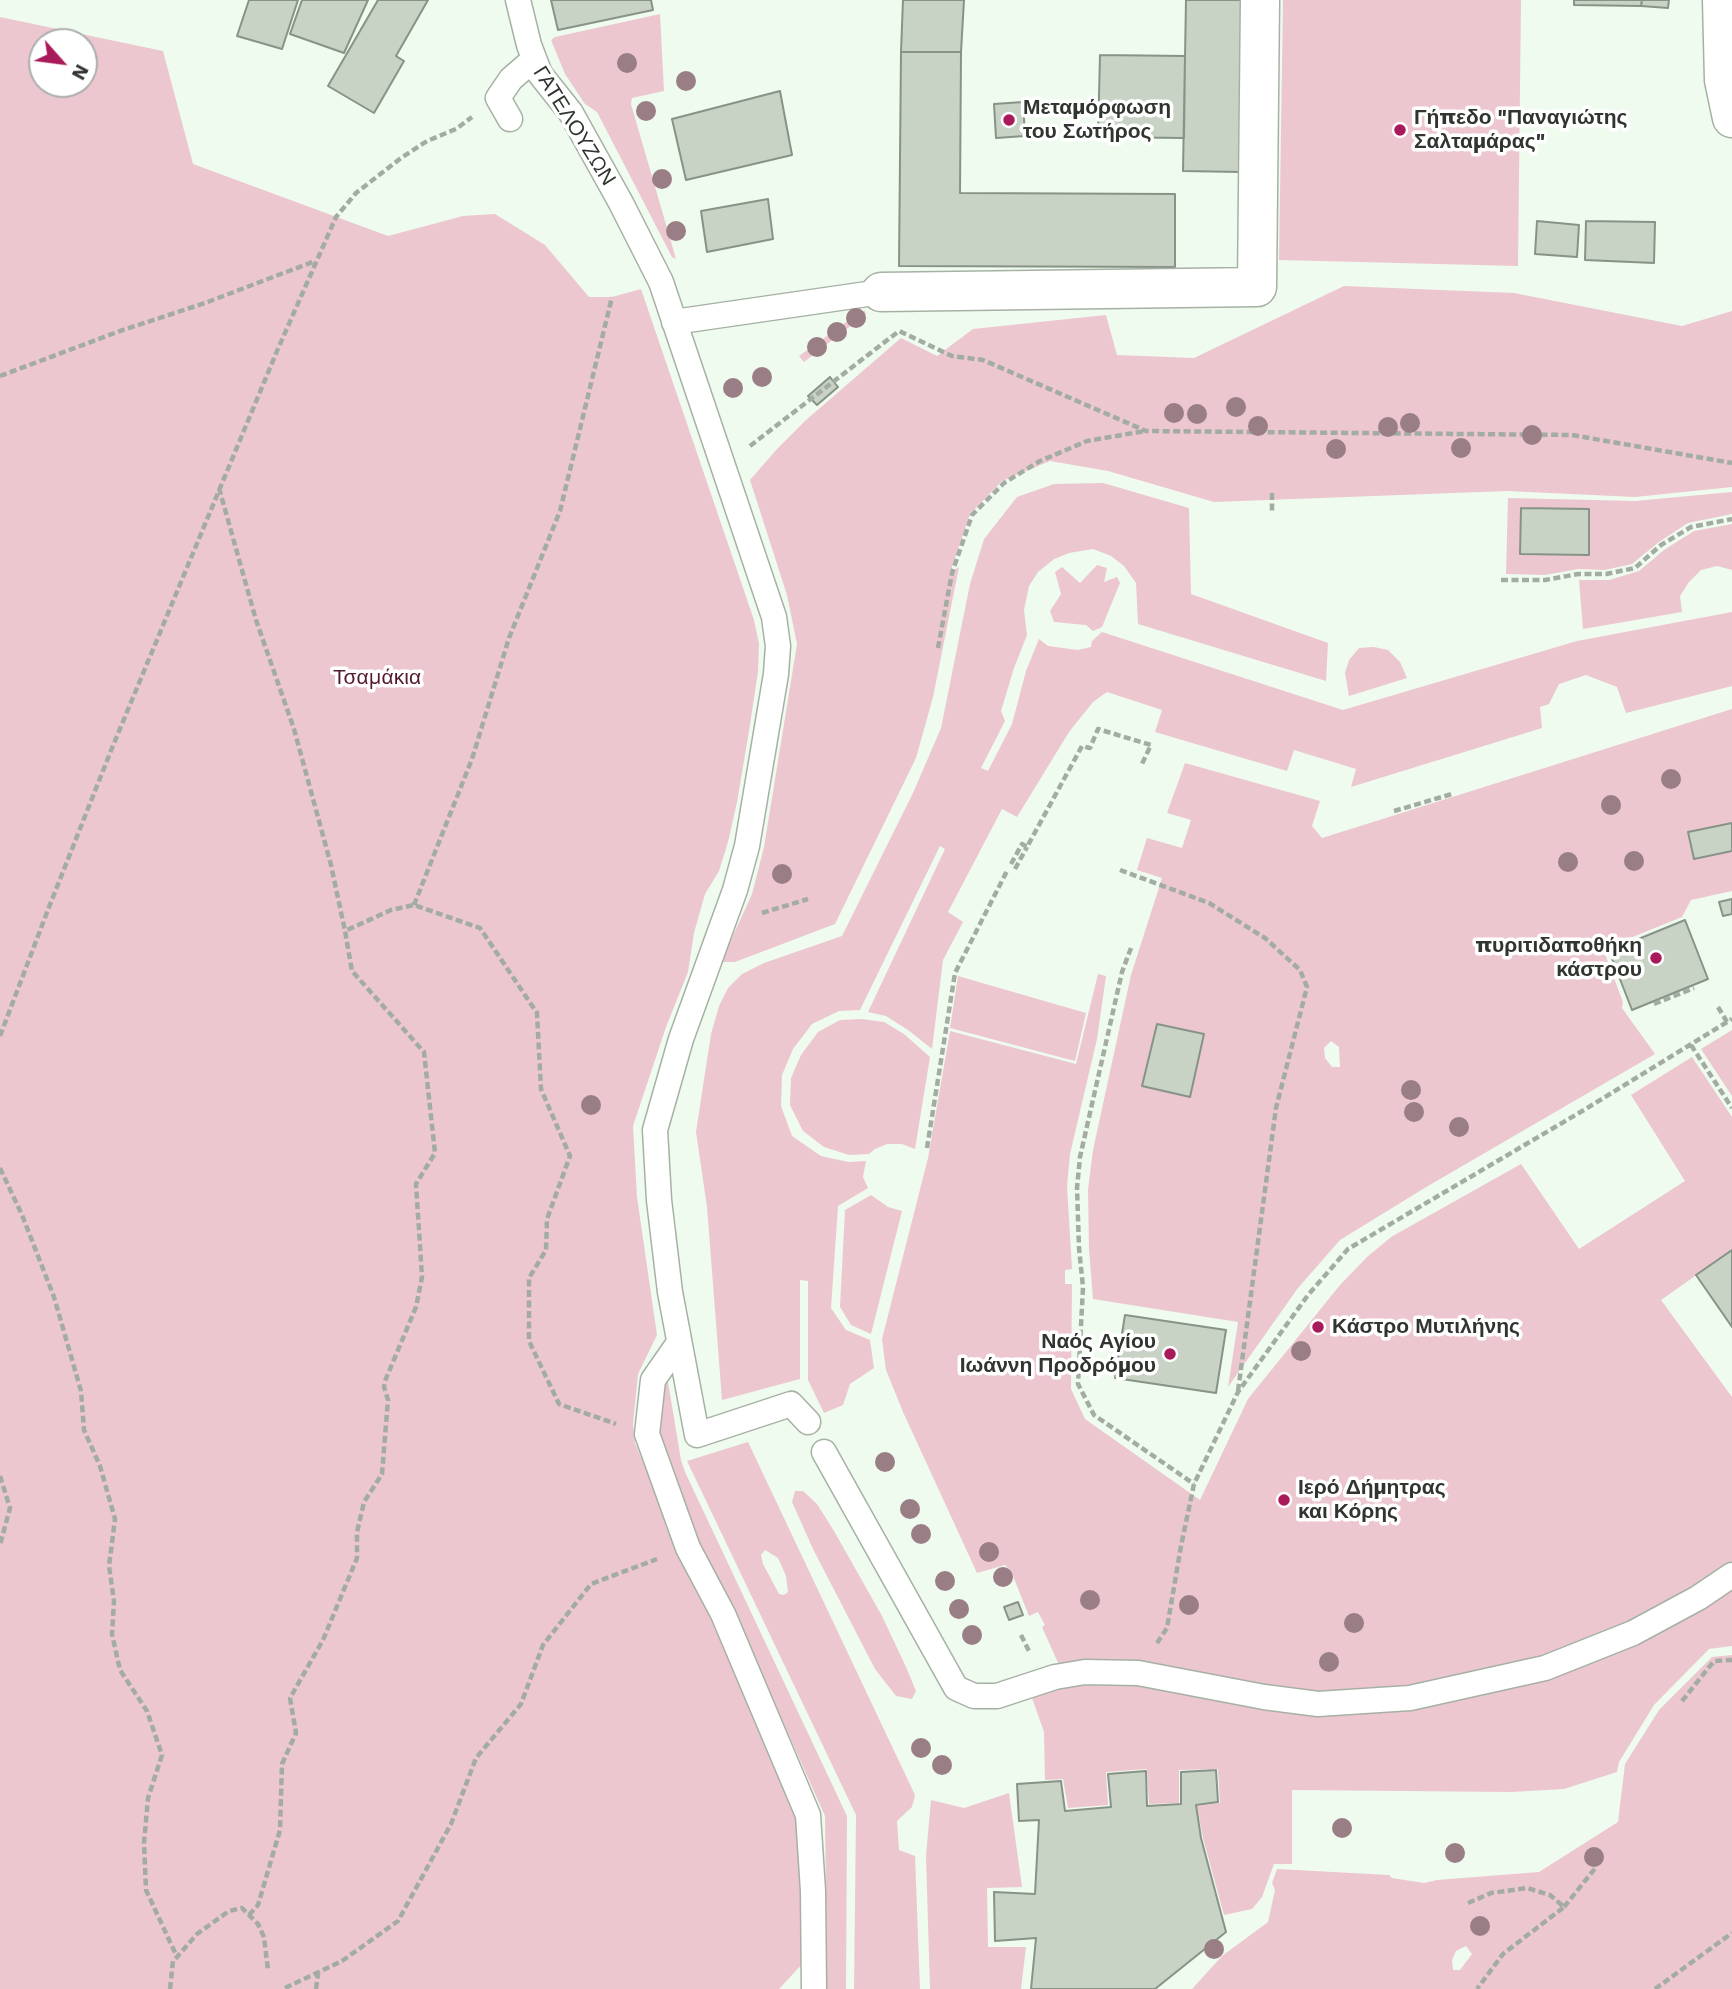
<!DOCTYPE html>
<html>
<head>
<meta charset="utf-8">
<style>
  body { margin:0 }
  #map { position:relative; width:1732px; height:1989px; overflow:hidden; background:#effbee; font-family:"Work Sans",sans-serif }
  canvas { display:block }
  .north { position:absolute; left:28px; top:28px; width:70px; height:70px; box-sizing:border-box; background:#fff; border:2px solid #acaeac; border-radius:50%; rotate:118deg; font-size:19px; font-weight:700; line-height:28px; text-align:center; color:#303530 }
  .north::after { content:''; display:block; margin:auto; width:24px; height:32px; background:#a81a5a; clip-path:polygon(50% 0,100% 100%,50% 72%,0 100%) }
</style>
</head>
<body>
<div id="map">
<canvas width="1732" height="1989"></canvas>
<div class="north">N</div>
</div>
<script>
const c = document.querySelector('canvas').getContext('2d');
c.lineJoin = 'round';
function fill(path, color) { c.fillStyle = color; c.fill(path, 'evenodd'); }
const poly = rows => new Path2D(rows.map(r => 'M' + r).join(''));
function strokePath(path, color, width, dash) { c.strokeStyle = color; c.lineWidth = width; c.lineCap = dash ? 'butt' : 'round'; c.setLineDash(dash || []); c.stroke(path); }
function drawText(font, color, halo, rows, align = 'center') {
  c.font = font + ' "Work Sans",sans-serif'; c.lineWidth = 7; c.setLineDash([]); c.textBaseline = 'middle'; c.strokeStyle = halo; c.fillStyle = color; for (const [text, x, y, turn = 0] of rows) {
    c.save(); c.translate(x, y); c.rotate((+turn || 0) * Math.PI / 180); c.textAlign = isNaN(turn) ? turn : align; if (halo) c.strokeText(text, 0, 0); c.fillText(text, 0, 0); c.restore();
  }
}
const green = poly([
  [1283,0,1521,0,1518,266,1279,260],
  [660,14,664,91,632,98,631,104,676,259,672,257,597,112,585,104,565,74,551,40,555,37],
  [0,17,163,51,193,164,388,236,463,216,495,214,545,245,589,297,612,297,641,289,754,620,759,644,758,672,749,731,737,802,728,842,719,871,705,894,694,933,688,972,666,1027,633,1126,637,1197,657,1335,638,1374,633,1424,635,1443,676,1541,799,1818,805,1961,779,1989,0,1989],
  [42,42,84,42,84,84,42,84],
  [1344,286,1514,293,1682,326,1732,311,1732,487,1635,497,1507,491,1214,502,1108,471,1050,461,1002,481,970,514,950,573,959,567,933,697,916,758,835,924,735,962,721,962,752,894,764,847,797,644,787,595,750,480,777,449,806,420,901,338,937,356,973,329,1106,315,1117,355,1194,358],
  [865,311,866,314,804,362,799,356,859,313],
  [1103,483,1189,508,1191,594,1328,643,1326,681,1138,624,1136,583,1124,566,1111,556,1093,549,1069,553,1054,559,1038,572,1029,586,1024,610,1027,635,1014,668,1001,711,1005,721,981,768,988,771,1012,724,1026,671,1039,639,1048,646,1078,650,1091,647,1092,641,1102,632,1343,710,1577,641,1732,612,1732,686,1626,713,1617,687,1586,675,1559,684,1549,704,1540,707,1542,728,1351,787,1356,769,1294,750,1287,771,1155,732,1162,710,1107,692,1093,702,1069,732,1017,817,1002,809,948,912,963,922,943,960,932,1049,908,1030,886,1016,868,1012,945,849,940,846,860,1010,839,1011,812,1024,793,1049,782,1075,781,1106,792,1136,821,1156,848,1162,866,1161,863,1177,868,1188,838,1206,831,1308,846,1330,870,1340,874,1368,850,1384,843,1405,824,1413,808,1380,808,1281,800,1280,800,1379,722,1400,707,1207,696,1132,711,1034,719,1006,728,988,742,974,764,963,842,936,913,793,941,728,970,584,984,539,1017,497,1054,484],
  [1732,492,1732,514,1688,523,1659,542,1632,564,1605,570,1578,569,1545,575,1506,574,1508,498,1635,501],
  [1732,524,1732,570,1717,566,1701,570,1689,582,1680,596,1682,612,1583,629,1579,580,1609,580,1639,571,1664,550,1694,531],
  [1097,565,1107,568,1104,582,1117,577,1120,583,1102,627,1093,631,1086,625,1054,622,1050,611,1061,594,1055,572,1062,567,1080,583],
  [1374,647,1388,650,1400,662,1407,678,1349,696,1345,673,1349,660,1359,648],
  [1732,709,1732,891,1691,900,1682,917,1603,949,1623,1002,1622,1008,1655,1054,1428,1186,1340,1240,1298,1288,1228,1387,1238,1322,1093,1299,1089,1249,1088,1190,1093,1150,1131,975,1162,878,1137,870,1147,838,1182,848,1191,820,1167,813,1185,763,1320,801,1312,826,1322,838],
  [1331,1041,1339,1047,1340,1067,1332,1067,1325,1058,1324,1048],
  [1098,974,1106,976,1097,1039,1070,1154,1067,1186,1072,1269,1065,1270,1065,1284,1072,1284,1071,1389,1085,1419,1200,1500,1248,1399,1340,1285,1367,1257,1391,1237,1521,1164,1579,1249,1685,1181,1631,1095,1692,1057,1732,1117,1732,1250,1661,1300,1732,1397,1732,1564,1648,1614,1543,1658,1408,1687,1322,1692,1287,1690,1146,1664,1090,1659,1059,1665,1042,1627,1045,1625,1038,1612,1029,1616,1011,1571,1005,1565,977,1573,903,1412,886,1370,882,1339,928,1158,950,1031,1076,1064],
  [958,976,1086,1013,1075,1061,950,1028],
  [862,1019,884,1022,904,1034,930,1057,915,1149,902,1144,887,1144,875,1149,869,1154,849,1155,824,1147,803,1131,790,1105,791,1078,801,1055,818,1032,840,1020],
  [1732,1030,1732,1096,1701,1049],
  [871,1195,888,1207,902,1211,871,1334,851,1325,840,1307,845,1210],
  [668,1382,681,1460,685,1472,847,1816,846,1989,827,1989,825,1816,733,1610,696,1544,655,1436,662,1388],
  [748,1442,915,1795,912,1807,897,1821,899,1850,915,1856,920,1989,854,1989,856,1815,687,1461],
  [765,1550,778,1558,786,1576,788,1592,784,1595,779,1594,763,1564,761,1555],
  [795,1491,803,1491,817,1504,834,1531,882,1616,906,1667,916,1691,912,1699,896,1696,875,1669,813,1549,792,1502],
  [1732,1585,1732,1646,1709,1649,1654,1705,1619,1762,1617,1772,1564,1789,1511,1792,1292,1790,1292,1864,1274,1864,1262,1897,1252,1909,1224,1915,1203,1838,1197,1806,1220,1803,1218,1769,1179,1770,1179,1803,1149,1804,1147,1769,1106,1772,1108,1805,1068,1808,1063,1779,1045,1780,1044,1732,1031,1695,1057,1688,1087,1684,1136,1685,1261,1707,1522,1683],
  [1732,1655,1732,1989,1192,1989,1222,1956,1268,1922,1275,1890,1272,1883,1277,1869,1389,1875,1392,1878,1424,1883,1437,1880,1539,1872,1618,1822,1625,1764,1659,1710,1712,1657],
  [1466,1946,1472,1954,1460,1970,1453,1970,1452,1960,1456,1951],
  [1009,1793,1022,1887,987,1888,988,1947,1026,1947,1021,1989,930,1989,926,1856,931,1800,964,1808]
]);
const building = poly([
  [249,0,298,0,282,49,237,36,249,0],
  [302,0,368,0,344,53,290,34,302,0],
  [378,0,428,0,396,56,404,61,374,113,328,86,378,0],
  [551,0,651,0,653,10,558,30,551,0],
  [903,0,964,0,961,52,901,52,903,0],
  [1186,0,1243,0,1241,172,1183,171,1186,0],
  [1574,0,1642,0,1641,6,1574,5,1574,0],
  [1642,0,1669,0,1668,8,1641,6,1642,0],
  [901,52,961,52,960,193,1175,194,1175,267,899,266,901,52],
  [1100,55,1185,56,1184,138,1098,137,1100,55],
  [780,91,792,155,686,180,672,119,780,91],
  [1023,102,1025,136,996,138,994,104,1023,102],
  [768,199,773,239,707,252,701,211,768,199],
  [1537,221,1579,225,1577,257,1535,254,1537,221],
  [1586,221,1655,222,1654,263,1585,260,1586,221],
  [830,377,838,387,817,405,808,396,830,377],
  [1521,508,1589,509,1589,555,1520,554,1521,508],
  [1732,823,1732,851,1694,859,1688,832,1732,823],
  [1732,899,1732,914,1723,916,1719,902,1732,899],
  [1685,920,1708,979,1632,1010,1609,951,1685,920],
  [1157,1024,1204,1034,1190,1097,1142,1086,1157,1024],
  [1732,1250,1732,1327,1696,1275,1732,1250],
  [1125,1315,1226,1330,1216,1393,1115,1378,1125,1315],
  [1018,1602,1023,1615,1009,1620,1004,1607,1018,1602],
  [1216,1770,1218,1802,1196,1805,1201,1838,1226,1932,1155,1989,1031,1989,1036,1938,995,1941,994,1892,1035,1894,1039,1820,1019,1821,1017,1784,1061,1781,1065,1811,1111,1807,1108,1774,1146,1771,1147,1806,1181,1804,1181,1772,1216,1770]
]);
const path = poly([
  [0,376,120,331,205,303,315,261],
  [750,446,899,331,952,356,983,360,1146,431,1572,435,1732,463],
  [219,488,256,620,294,729,331,865,345,931],
  [1272,493,1272,513],
  [1501,580,1545,580,1578,574,1606,574,1635,568,1661,545,1691,527,1732,519],
  [938,648,952,573,972,515,1004,483,1040,461,1087,441,1145,431],
  [1394,811,1452,794],
  [1011,864,1022,844,1027,847,1082,746,1090,748,1098,729,1151,745,1141,766],
  [1015,869,1027,847],
  [1120,870,1209,903,1265,938,1300,970,1307,987,1276,1108,1238,1391],
  [414,905,472,759,509,638,560,511,612,297],
  [762,913,808,899],
  [1131,948,1122,972,1080,1157,1077,1188,1079,1248,1083,1287,1078,1384,1094,1415,1194,1484],
  [1654,1004,1694,988],
  [1718,1007,1727,1022],
  [0,1036,49,907,112,748,277,351,336,217,356,193,401,158,427,141,456,129,472,117],
  [1691,1045,1732,1108],
  [927,1148,955,973,1008,869],
  [0,1168,22,1215,54,1297,81,1391,84,1430,100,1466,115,1519,109,1566,114,1601,112,1634,120,1670,147,1711,162,1755,148,1798,144,1843,146,1890,177,1957],
  [0,1476,10,1508,0,1545],
  [1021,1635,1030,1653],
  [1157,1643,1167,1628,1181,1546,1194,1484,1238,1392,1308,1295,1348,1249,1584,1110,1732,1019],
  [1682,1701,1714,1661,1732,1660],
  [1468,1903,1491,1893,1527,1888,1550,1895,1564,1907,1503,1954,1477,1989],
  [1564,1907,1597,1866],
  [249,1915,258,1905,280,1830,282,1764,296,1733,290,1698,323,1640,357,1558,357,1532,364,1502,382,1474,388,1400,384,1387,385,1381,416,1307,422,1277,416,1184,435,1153,424,1052,352,971,345,931,391,910,414,905,480,928,537,1013,541,1089,570,1156,547,1219,546,1250,529,1278,529,1341,559,1404,616,1424],
  [285,1988,342,1961,398,1921,451,1824,476,1758,521,1704,543,1645,591,1584,657,1559],
  [170,1989,173,1961,177,1957,197,1934,229,1911,242,1908,258,1924,264,1937,268,1970],
  [316,1989,318,1974],
  [1655,1989,1732,1933]
]);
const service = poly([
  [518,0,529,45,540,74,571,113,621,203,661,282,774,617,778,646,776,674,747,846,735,890,681,1039,655,1130,659,1200,670,1292,697,1435,791,1404,808,1422],
  [510,119,498,98,511,79,533,60],
  [674,322,881,292],
  [678,1344,653,1380,647,1434,688,1548,723,1614,808,1815,813,1891,814,1989],
  [824,1452,956,1688,974,1696,997,1696,1055,1677,1085,1672,1138,1673,1264,1697,1318,1704,1410,1698,1545,1668,1633,1633,1698,1598,1732,1575]
]);
const minor = poly([
  [1722,0,1724,80,1732,118],
  [881,292,1257,287,1260,0]
]);
const trees = [
  [627,63],
  [686,81],
  [646,111],
  [662,179],
  [676,231],
  [856,318],
  [837,332],
  [817,347],
  [762,377],
  [733,388],
  [1236,407],
  [1174,413],
  [1197,414],
  [1410,423],
  [1258,426],
  [1388,427],
  [1532,435],
  [1461,448],
  [1336,449],
  [1671,779],
  [1611,805],
  [1634,861],
  [1568,862],
  [782,874],
  [1411,1090],
  [591,1105],
  [1414,1112],
  [1459,1127],
  [1301,1351],
  [885,1462],
  [910,1509],
  [921,1534],
  [989,1552],
  [1003,1577],
  [945,1581],
  [1090,1600],
  [1189,1605],
  [959,1609],
  [1354,1623],
  [972,1635],
  [1329,1662],
  [921,1748],
  [942,1765],
  [1342,1828],
  [1455,1853],
  [1594,1857],
  [1480,1926],
  [1214,1949]
];
const markers = [
  [1009,120,7,"#a81a5a"],
  [1400,130,7,"#a81a5a"],
  [1656,958,7,"#a81a5a"],
  [1318,1327,7,"#a81a5a"],
  [1170,1354,7,"#a81a5a"],
  [1284,1500,7,"#a81a5a"]
];
const poiNames = [
  ["Μεταμόρφωση",1023,108],
  ["του Σωτήρος",1023,132],
  ["Γήπεδο \"Παναγιώτης",1414,118],
  ["Σαλταμάρας\"",1414,142],
  ["πυριτιδαποθήκη",1642,946,"right"],
  ["κάστρου",1642,970,"right"],
  ["Κάστρο Μυτιλήνης",1332,1327],
  ["Ναός Αγίου",1156,1342,"right"],
  ["Ιωάννη Προδρόμου",1156,1366,"right"],
  ["Ιερό Δήμητρας",1298,1488],
  ["και Κόρης",1298,1512]
];
const streetNames = [
  ["ΓΑΤΕΛΟΥΖΩΝ",574,126,58]
];
const parkNames = [
  ["Τσαμάκια",377,678]
];
fill(green, '#ecc7d0');
fill(building, '#c8d3c6');
strokePath(building, '#889387', 2);
strokePath(service, '#a6b1a4', 27);
strokePath(minor, '#a6b1a4', 41);
strokePath(path, '#a3aca2', 4.5, [7, 3.5]);
strokePath(service, '#fff', 24);
strokePath(minor, '#fff', 38);
c.fillStyle = '#9a7e85';
for (const [x, y] of trees) { c.beginPath(); c.arc(x, y, 10, 0, 2 * Math.PI); c.fill(); }
for (const [x, y, r, color] of markers) { const dot = new Path2D(); dot.arc(x, y, r, 0, 2 * Math.PI); c.fillStyle = color; c.fill(dot); strokePath(dot, '#fff', 2.5); }
drawText('bold 21px', '#303530', '#fff', poiNames, 'left');
drawText('21px', '#303530', '#fff', streetNames);
drawText('21px', '#54182f', '#fff', parkNames);
</script>
</body>
</html>
